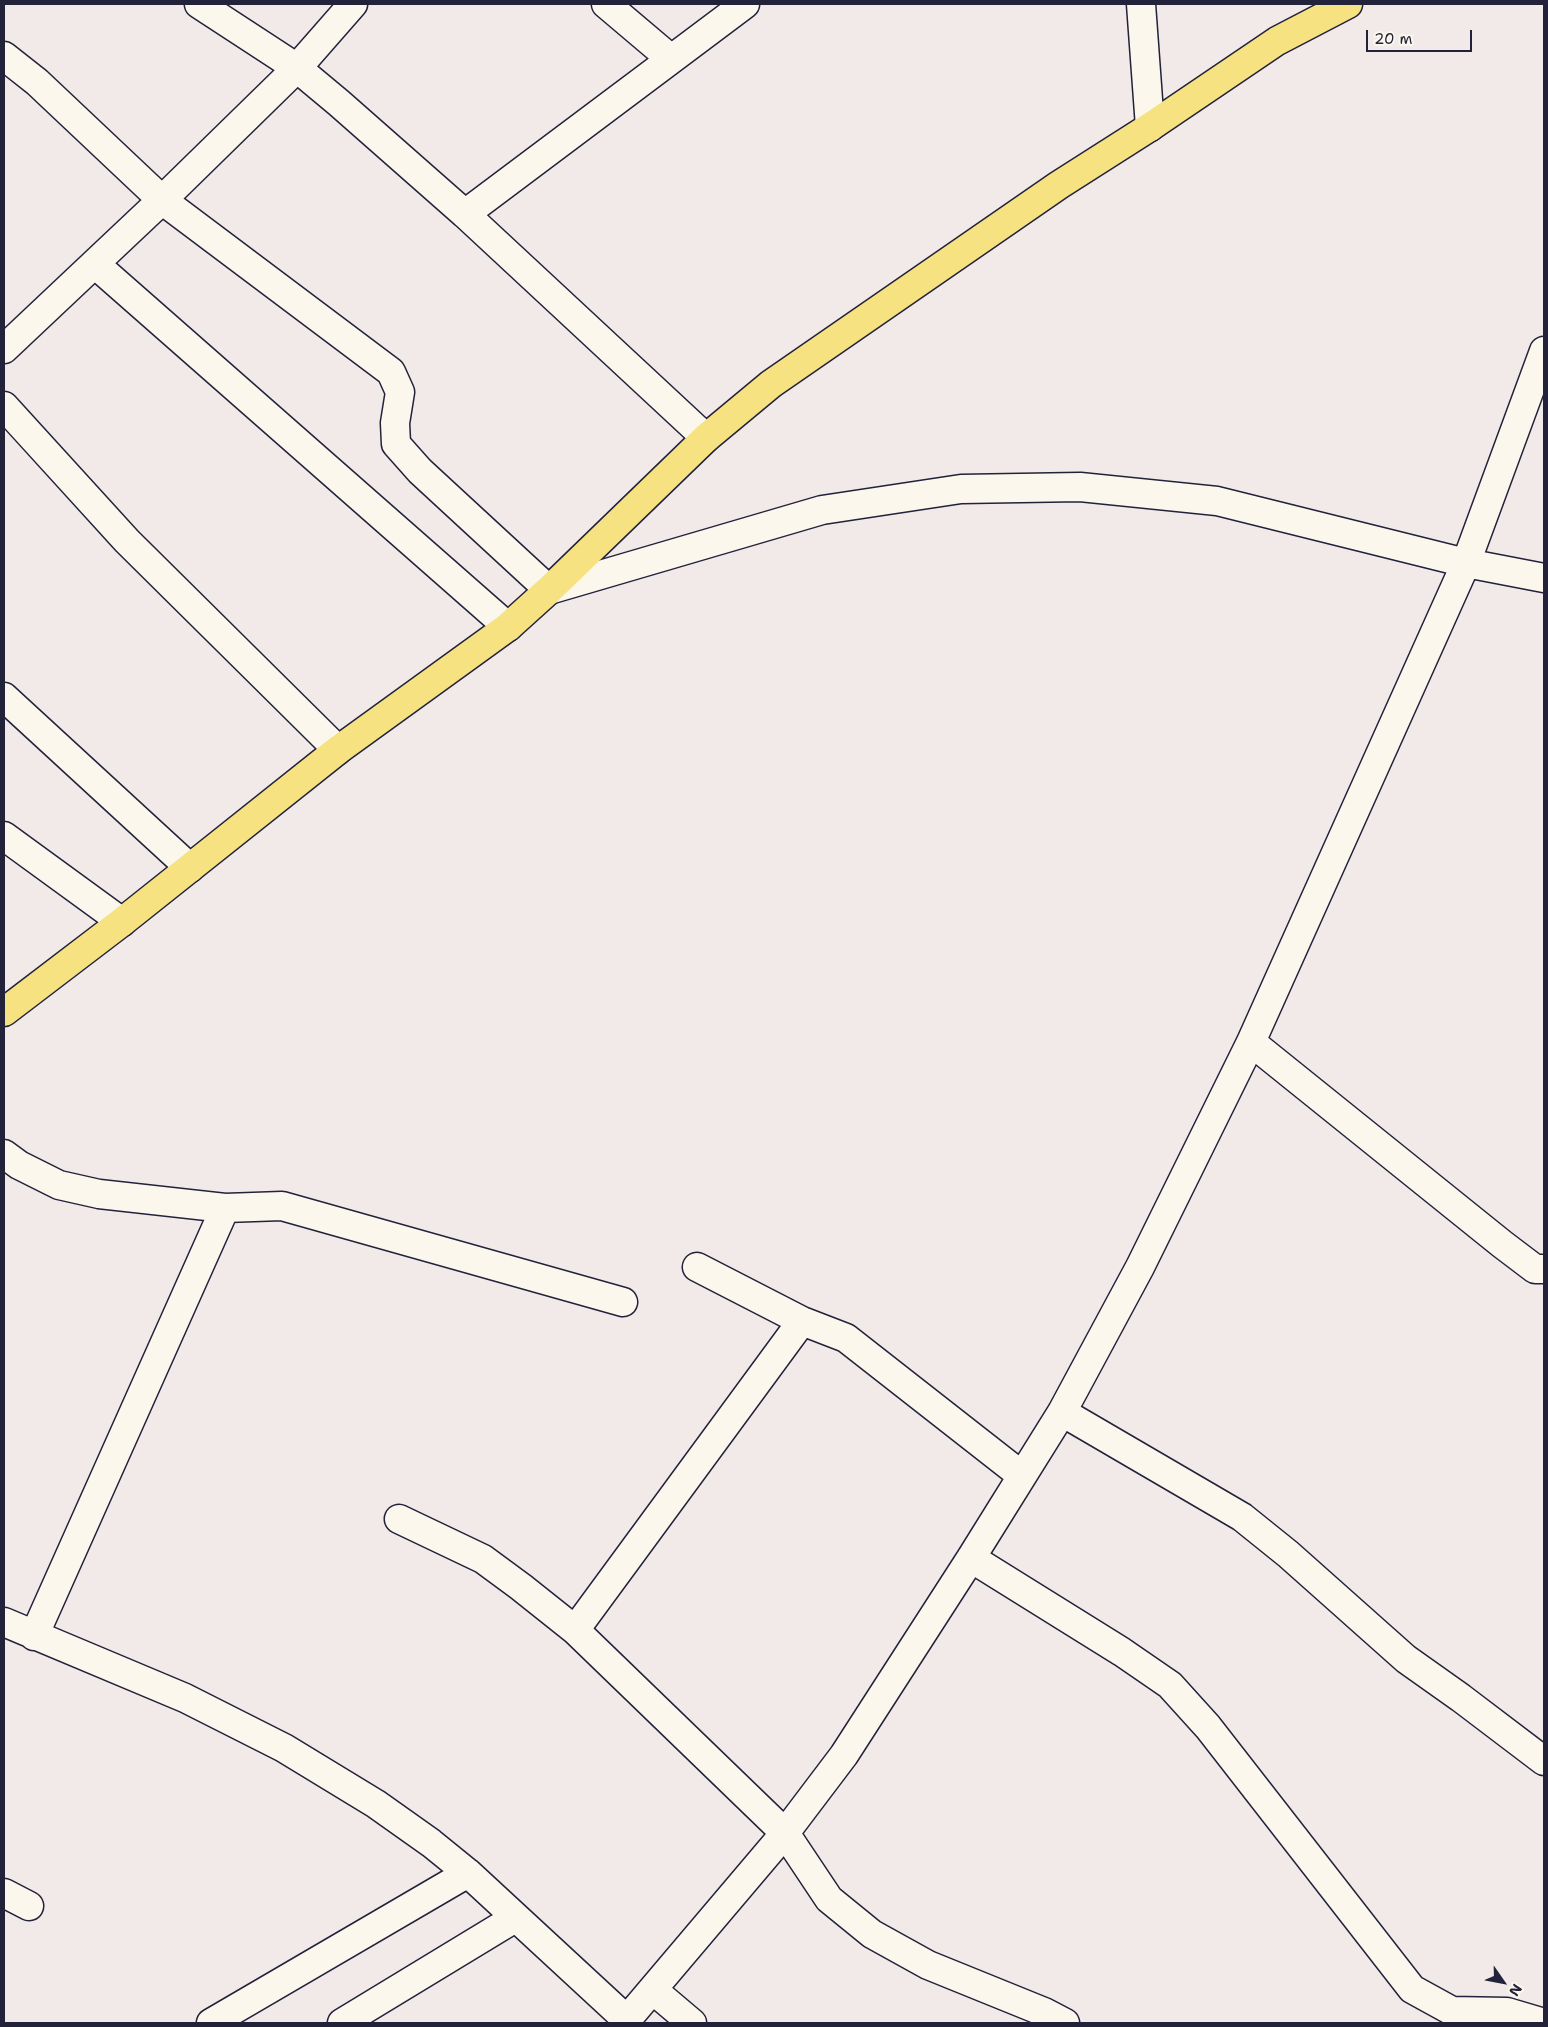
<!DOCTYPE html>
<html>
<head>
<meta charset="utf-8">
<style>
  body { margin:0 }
  #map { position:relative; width:1548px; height:2027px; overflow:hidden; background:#f2e9e9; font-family:"Shantell Sans",sans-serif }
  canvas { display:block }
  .frame { position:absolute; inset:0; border:5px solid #22223b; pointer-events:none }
  .north { position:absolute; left:1478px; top:1957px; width:50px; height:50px; -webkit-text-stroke:4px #fbf7ec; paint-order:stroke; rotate:123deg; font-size:14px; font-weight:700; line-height:20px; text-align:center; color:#22223b }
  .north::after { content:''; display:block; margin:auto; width:18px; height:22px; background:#22223b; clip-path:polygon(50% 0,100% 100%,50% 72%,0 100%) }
  .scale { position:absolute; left:1366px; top:30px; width:106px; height:22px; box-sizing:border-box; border:2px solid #22223b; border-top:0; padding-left:6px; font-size:15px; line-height:18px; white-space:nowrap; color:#22223b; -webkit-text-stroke:4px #fbf7ec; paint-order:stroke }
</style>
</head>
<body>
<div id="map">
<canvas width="1548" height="2027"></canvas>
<div class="frame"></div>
<div class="north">N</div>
<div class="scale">20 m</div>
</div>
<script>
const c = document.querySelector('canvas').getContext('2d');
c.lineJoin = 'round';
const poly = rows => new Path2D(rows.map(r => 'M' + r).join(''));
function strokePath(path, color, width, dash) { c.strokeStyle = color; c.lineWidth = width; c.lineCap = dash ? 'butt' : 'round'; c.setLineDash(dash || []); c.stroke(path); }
const minor = poly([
  [199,4,297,68,339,103,465,214,706,438],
  [606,4,671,59],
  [1141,4,1150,127],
  [4,56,37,82,162,200,391,372,400,392,395,423,396,444,420,471,549,590,822,510,961,489,1080,487,1217,501,1466,563,1544,578],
  [465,214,745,4],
  [95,264,508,627],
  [4,349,162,200,297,68,353,4],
  [4,406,127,541,338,750],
  [4,697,190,868],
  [4,836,122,922],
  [1251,1042,1502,1244,1535,1269,1544,1269],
  [4,1154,19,1165,59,1185,99,1194,225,1208,282,1206,623,1302],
  [697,1267,802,1321,846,1338,1021,1475],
  [1062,1412,1242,1517,1288,1554,1406,1659,1461,1698,1544,1761],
  [399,1519,483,1559,521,1587,575,1630,785,1833,829,1899,872,1934,928,1965,1044,2012,1065,2023],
  [971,1558,1122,1652,1170,1685,1208,1727,1412,1989,1452,2011,1507,2012,1544,2023],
  [4,1622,185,1698,284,1748,376,1804,431,1843,468,1873,627,2020],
  [575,1630,802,1321],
  [34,1636,225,1208],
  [4,1893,29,1906],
  [653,1990,692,2023],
  [211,2023,468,1873],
  [342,2023,515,1918],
  [624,2023,785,1833,844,1755,971,1558,1062,1412,1140,1267,1251,1042,1466,563,1544,351]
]);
const trunk = poly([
  [4,1012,122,922,338,750,508,627,549,590,706,438,771,384,1059,185,1150,127,1277,41,1348,4]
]);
strokePath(minor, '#22223b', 31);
strokePath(trunk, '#22223b', 31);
strokePath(minor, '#fbf7ec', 28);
strokePath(trunk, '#f7e281', 28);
</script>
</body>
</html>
